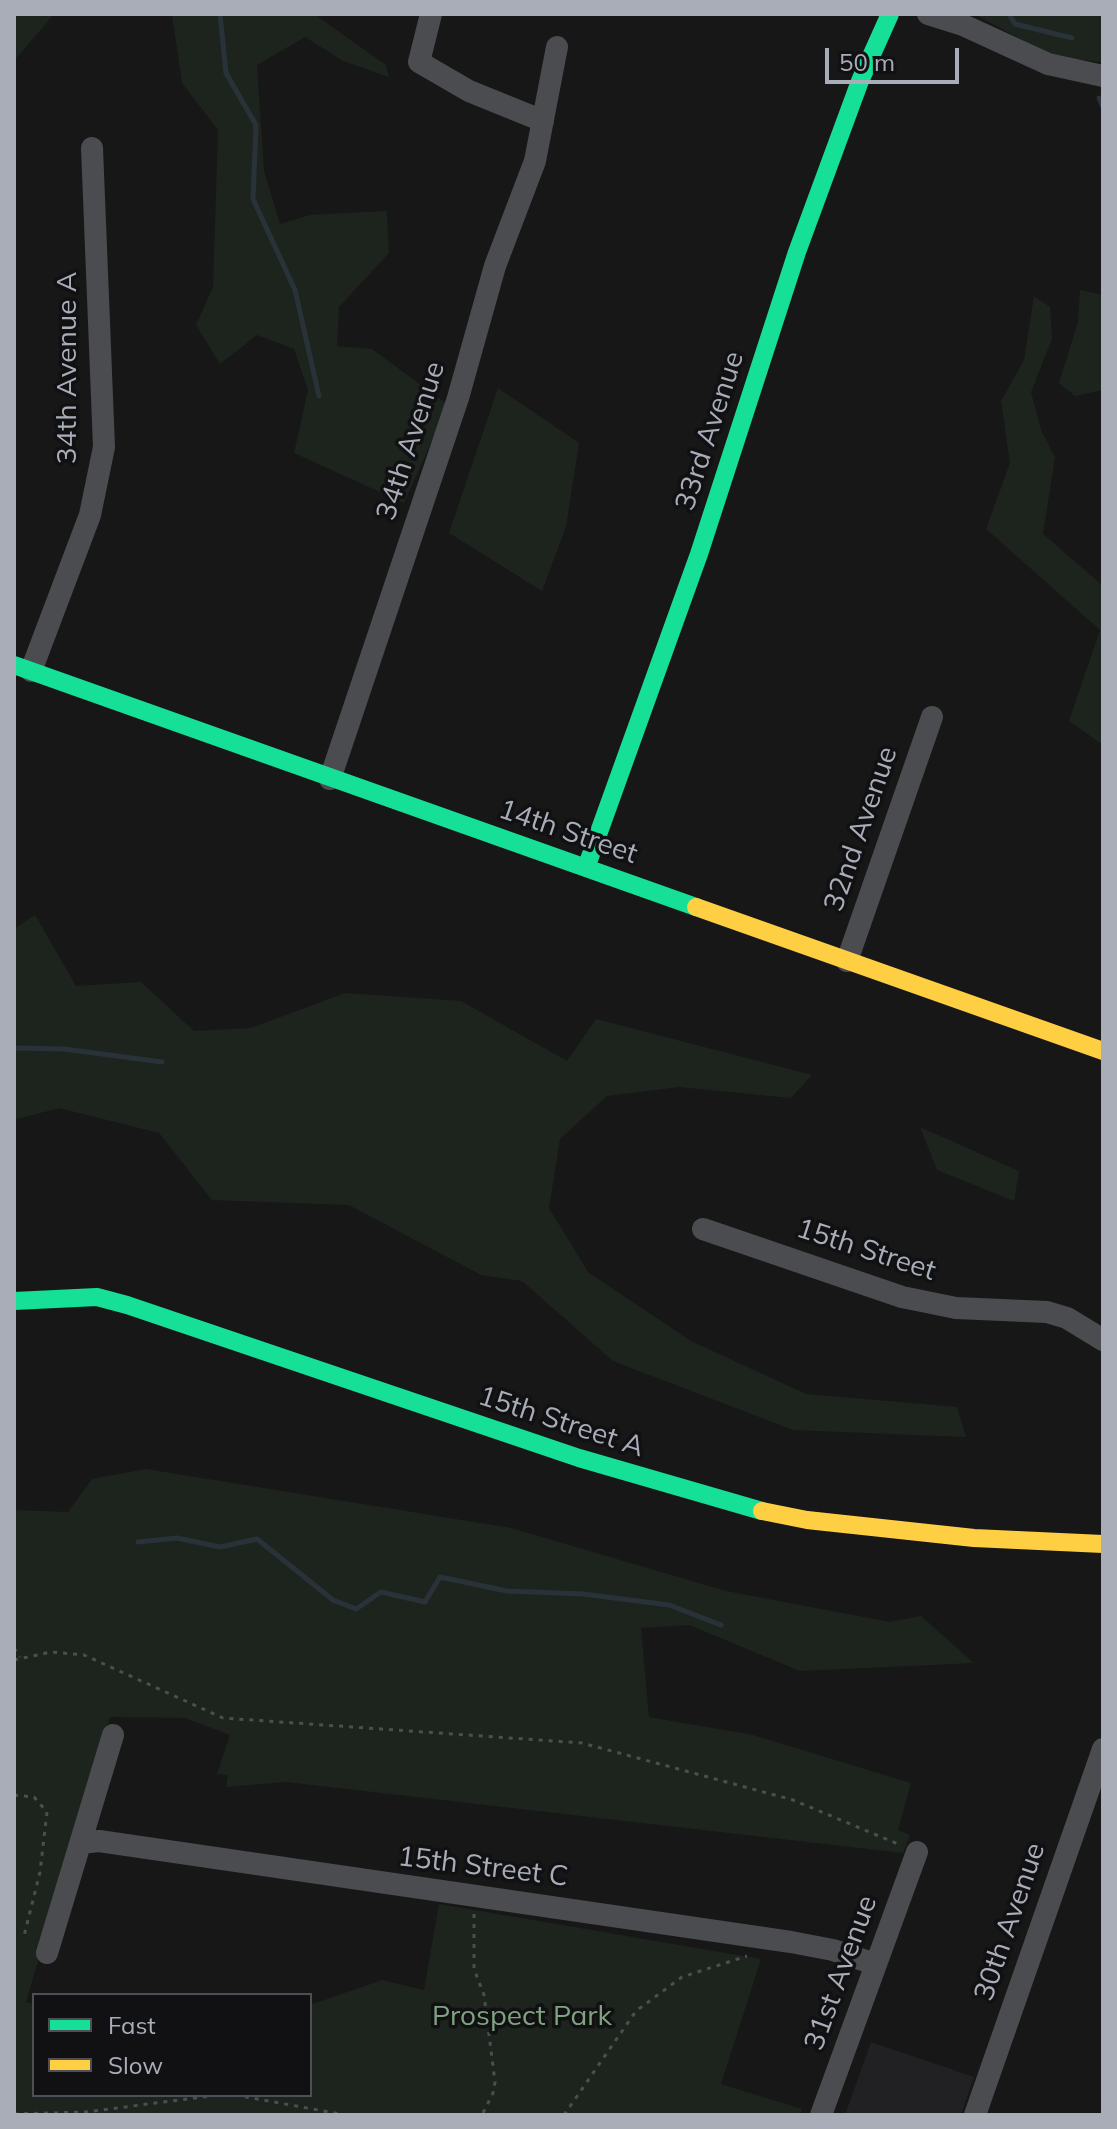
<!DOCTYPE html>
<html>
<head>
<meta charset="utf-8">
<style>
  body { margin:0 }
  #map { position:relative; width:1117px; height:2129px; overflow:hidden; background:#171717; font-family:Mulish,sans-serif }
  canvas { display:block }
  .frame { position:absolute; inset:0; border:16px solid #a8adb8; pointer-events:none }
  .legend { position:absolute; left:32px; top:1993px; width:280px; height:104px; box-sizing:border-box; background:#111113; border:2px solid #4d4f55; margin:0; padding:10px 14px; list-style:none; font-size:24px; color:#a8adb8 }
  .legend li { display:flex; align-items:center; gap:16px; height:40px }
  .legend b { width:40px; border:2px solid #4d4f55 }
  .scale { position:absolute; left:825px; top:48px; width:134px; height:36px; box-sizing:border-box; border:4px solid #a8adb8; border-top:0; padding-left:10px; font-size:24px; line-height:28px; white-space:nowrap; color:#a8adb8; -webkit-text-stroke:6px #111113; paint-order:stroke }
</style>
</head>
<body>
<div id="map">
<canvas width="1117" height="2129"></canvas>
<div class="frame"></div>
<ul class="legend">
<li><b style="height:10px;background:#16e098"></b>Fast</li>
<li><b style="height:10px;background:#ffcf43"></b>Slow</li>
</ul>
<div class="scale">50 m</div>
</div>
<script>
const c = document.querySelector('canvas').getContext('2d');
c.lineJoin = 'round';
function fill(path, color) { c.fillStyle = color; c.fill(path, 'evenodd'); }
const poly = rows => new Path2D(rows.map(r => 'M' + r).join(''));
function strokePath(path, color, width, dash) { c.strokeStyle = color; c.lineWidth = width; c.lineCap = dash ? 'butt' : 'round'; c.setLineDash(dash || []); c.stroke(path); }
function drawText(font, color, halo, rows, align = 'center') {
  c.font = font + ' Mulish,sans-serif'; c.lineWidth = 7; c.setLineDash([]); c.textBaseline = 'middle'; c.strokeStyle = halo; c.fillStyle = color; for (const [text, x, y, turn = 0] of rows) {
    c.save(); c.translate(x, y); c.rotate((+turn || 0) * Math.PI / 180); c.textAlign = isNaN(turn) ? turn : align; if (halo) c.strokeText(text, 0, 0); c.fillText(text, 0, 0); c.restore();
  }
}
const built = poly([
  [871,2042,974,2077,961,2115,845,2115]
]);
const green = poly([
  [14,14,54,14,14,61],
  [172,14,314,14,386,65,389,77,343,61,305,37,257,65,264,171,280,224,310,215,387,211,389,253,339,307,337,346,372,349,448,405,404,503,294,453,308,390,294,349,257,335,220,364,196,325,213,287,218,130,182,83],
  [974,14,1103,14,1103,62,1054,57],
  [1080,290,1103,295,1103,390,1075,396,1059,383,1078,322],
  [1034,296,1050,307,1052,339,1031,392,1041,430,1055,457,1043,534,1103,586,1103,745,1069,721,1100,630,986,529,1010,463,1001,401,1024,360],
  [498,388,579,443,566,527,542,591,449,533],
  [35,915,76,986,141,982,194,1031,251,1028,345,993,461,1001,567,1061,596,1019,812,1075,791,1098,679,1087,607,1096,560,1139,549,1208,588,1272,691,1341,806,1394,957,1407,966,1437,793,1430,613,1361,522,1281,481,1275,349,1205,212,1200,159,1133,59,1108,14,1120,14,929],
  [920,1127,1019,1171,1014,1201,937,1170],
  [146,1469,511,1528,726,1591,890,1622,921,1616,974,1663,800,1671,689,1625,641,1628,649,1717,753,1735,911,1783,898,1830,910,1835,903,1853,286,1782,226,1787,228,1775,217,1774,230,1735,185,1718,110,1717,26,2002,34,2004,34,2095,310,2095,310,2005,382,1980,424,1990,439,1904,761,1959,721,2084,802,2109,800,2115,14,2115,14,1510,68,1512,92,1479]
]);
const stream = poly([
  [220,14,226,73,256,125,253,199,295,290,319,396],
  [1009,14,1015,24,1072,38],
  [1099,98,1103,107],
  [14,1048,64,1049,162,1062],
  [138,1542,177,1538,220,1547,257,1539,333,1600,356,1609,381,1592,425,1602,440,1577,507,1591,583,1594,669,1605,721,1625]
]);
const path = poly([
  [14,1648,20,1657],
  [14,1660,51,1652,84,1655,223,1718,582,1743,793,1800,898,1844],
  [14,1795,34,1797,47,1812,40,1872,24,1936],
  [474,1914,474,1969,484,1995,495,2082,493,2093,482,2115],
  [235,2095,346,2115],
  [14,2114,86,2112,218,2095],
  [564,2115,636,2011,682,1977,747,1956]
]);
const street = poly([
  [431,14,419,62,469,91,543,121],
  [928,14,963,25,1048,64,1103,76],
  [31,671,90,515,104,447,92,148],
  [330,779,458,398,495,266,535,161,557,47],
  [847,961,932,717],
  [703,1229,902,1297,956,1308,1047,1312,1067,1318,1103,1340],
  [81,1843,99,1841,791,1942,833,1950,875,1964],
  [47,1953,113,1735],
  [821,2115,917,1852],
  [975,2115,1103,1749]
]);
const fast = poly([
  [14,665,696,907],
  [586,868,699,554,797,252,860,81,890,14],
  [14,1301,97,1297,127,1305,579,1458,762,1511]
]);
const slow = poly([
  [696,907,1103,1051],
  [762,1511,807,1520,974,1538,1103,1544]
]);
const streetNames = [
  ["34th Avenue A",68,368,-90],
  ["33rd Avenue",710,431,-72],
  ["34th Avenue",411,441,-72],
  ["32nd Avenue",861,829,-71],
  ["14th Street",568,832,19],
  ["15th Street",866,1250,18],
  ["15th Street A",561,1422,18],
  ["15th Street C",483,1867,7],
  ["30th Avenue",1010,1922,-71],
  ["31st Avenue",841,1973,-70]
];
const parkNames = [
  ["Prospect Park",522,2017]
];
fill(built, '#212123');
fill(green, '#1d241e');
strokePath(stream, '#2a3239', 5);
strokePath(path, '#4d4e52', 3, [4, 6]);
strokePath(street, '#4b4c50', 22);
strokePath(fast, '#16e098', 18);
strokePath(slow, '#ffcf43', 18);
drawText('28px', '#a8adb8', '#111113', streetNames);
drawText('28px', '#7fa381', '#111113', parkNames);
</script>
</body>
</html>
